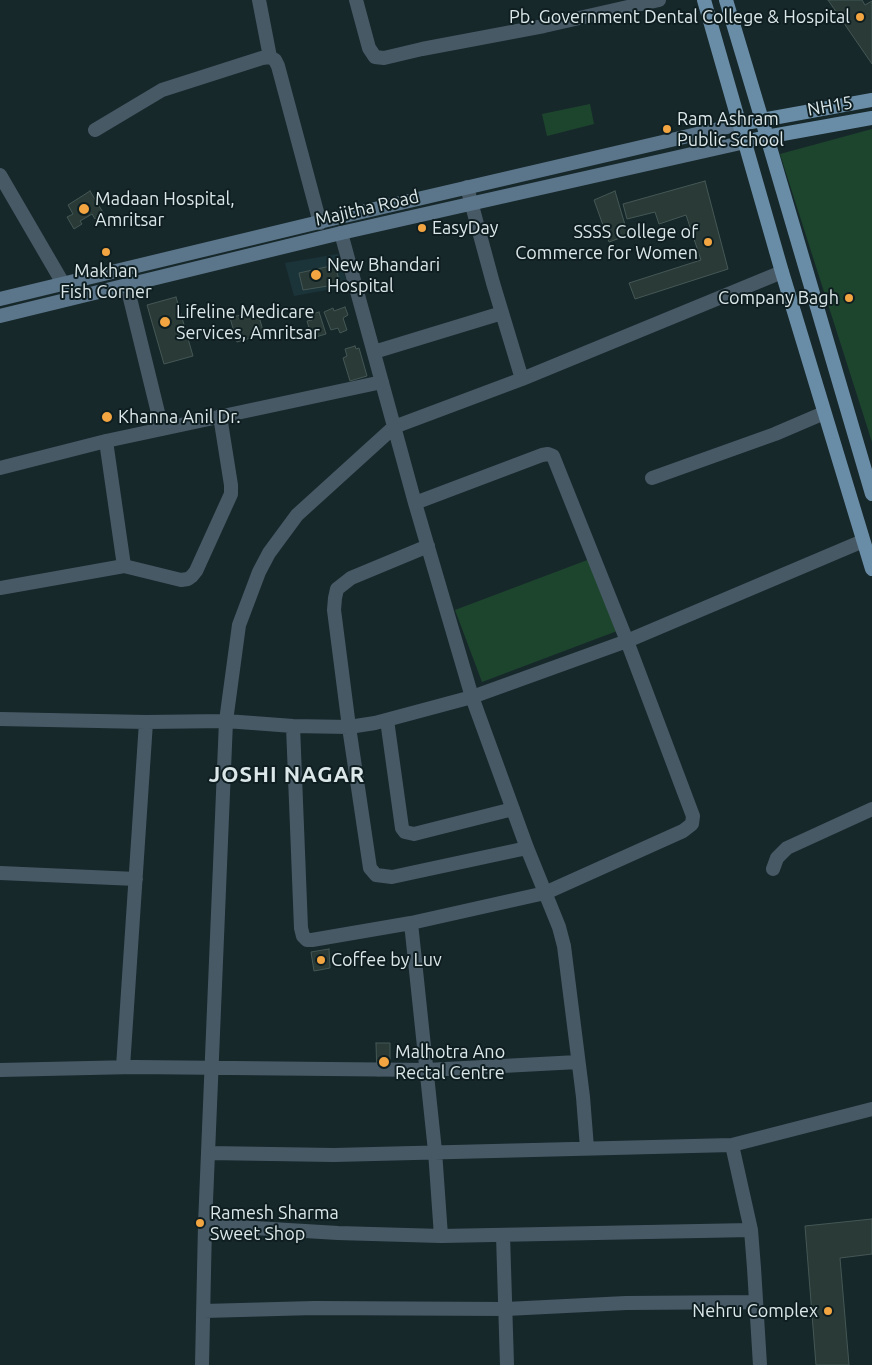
<!DOCTYPE html>
<html>
<head>
<meta charset="utf-8">
<style>
  body { margin:0 }
  canvas { display:block; background:#17282b }
</style>
</head>
<body>
<canvas width="872" height="1365"></canvas>
<script>
const c = document.querySelector('canvas').getContext('2d');
c.lineJoin = 'round';
function fill(path, color) { c.fillStyle = color; c.fill(path, 'evenodd'); }
const poly = rows => new Path2D(rows.map(r => 'M' + r).join(''));
function strokePath(path, color, width, dash) { c.strokeStyle = color; c.lineWidth = width; c.lineCap = dash ? 'butt' : 'round'; c.setLineDash(dash || []); c.stroke(path); }
function drawText(font, color, halo, rows, align = 'center') {
  c.font = font + ' Ubuntu,sans-serif'; c.lineWidth = 4; c.setLineDash([]); c.textBaseline = 'middle'; c.strokeStyle = halo; c.fillStyle = color; for (const [text, x, y, turn = 0] of rows) {
    c.save(); c.translate(x, y); c.rotate((+turn || 0) * Math.PI / 180); c.textAlign = isNaN(turn) ? turn : align; if (halo) c.strokeText(text, 0, 0); c.fillText(text, 0, 0); c.restore();
  }
}
const built = poly([
  [338,254,348,286,294,296,285,263]
]);
const green = poly([
  [590,104,594,124,547,136,542,114],
  [872,129,872,442,780,154],
  [590,559,617,631,482,682,455,610]
]);
const building = poly([
  [828,0,862,0,865,5,872,1,872,64,828,0],
  [705,181,728,269,635,299,629,283,701,260,686,215,659,224,655,212,627,219,623,204,705,181],
  [90,191,104,214,95,219,92,214,80,221,82,224,74,229,67,217,73,214,68,205,90,191],
  [615,191,628,235,609,242,594,200,615,191],
  [335,265,340,284,303,290,299,273,335,265],
  [176,297,193,356,164,364,147,305,176,297],
  [345,307,348,315,343,318,347,330,340,333,338,328,331,330,324,312,333,308,334,311,345,307],
  [257,310,264,334,237,342,230,318,257,310],
  [319,312,326,334,312,338,307,321,312,320,310,315,319,312],
  [355,346,356,349,359,348,367,376,350,381,343,358,347,356,345,349,355,346],
  [329,949,330,968,314,971,311,952,329,949],
  [376,1043,390,1043,390,1075,377,1076,376,1043],
  [872,1219,872,1254,840,1258,849,1365,816,1365,805,1226,872,1219]
]);
const minor = poly([
  [259,0,270,57],
  [356,0,369,48,375,57,384,58,422,49,544,26,659,0],
  [95,130,162,90,262,58,270,57,275,60,278,66,320,223],
  [0,175,64,285],
  [467,187,493,283,522,379],
  [341,233,415,503,472,697,527,848,559,927,564,946,583,1097,587,1148],
  [127,286,162,429],
  [374,352,502,313],
  [106,441,124,566],
  [0,468,106,441,382,382],
  [652,478,775,434,824,413],
  [415,503,542,455,548,454,553,456,627,641,693,816,692,824,683,831,545,893,411,923,435,1151,441,1236],
  [428,546,351,578,337,589,335,598,334,610,349,727,370,868,376,875,392,877,527,848],
  [0,588,124,566,181,580,188,579,192,576,196,571,231,494,231,485,220,416],
  [0,719,146,722,226,721,293,726,349,727,375,723,472,697,627,641,863,541],
  [387,720,402,828,405,832,414,834,513,809],
  [293,726,301,928,303,936,307,940,312,940,411,923],
  [773,869,777,858,787,848,872,809],
  [0,873,136,879],
  [123,1067,146,722],
  [0,1070,134,1067,427,1070,578,1062],
  [732,1145,751,1230,754,1268,760,1365],
  [209,1153,334,1155,732,1145,872,1109],
  [205,1225,338,1233,441,1236,751,1230],
  [503,1235,507,1365],
  [204,1311,314,1308,506,1309,626,1303,756,1302],
  [202,1365,205,1225,226,721,239,625,259,572,269,553,297,515,394,427,522,379,782,272]
]);
const secondary = poly([
  [0,299,336,218,740,124],
  [0,316,341,233,745,142]
]);
const primary = poly([
  [704,0,782,272,872,569],
  [726,0,762,120,872,100],
  [740,124,762,120,872,494],
  [745,142,766,137,872,118]
]);
const markers = [
  [860,17,5,"#f2a541"],
  [667,129,5,"#f2a541"],
  [84,209,6,"#f2a541"],
  [422,228,5,"#f2a541"],
  [708,242,5,"#f2a541"],
  [106,252,5,"#f2a541"],
  [316,275,6,"#f2a541"],
  [849,298,5,"#f2a541"],
  [165,322,6,"#f2a541"],
  [107,417,6,"#f2a541"],
  [321,960,5,"#f2a541"],
  [384,1062,6,"#f2a541"],
  [200,1223,5,"#f2a541"],
  [828,1311,5,"#f2a541"]
];
const poiNames = [
  ["Pb. Government Dental College & Hospital",850,17,"right"],
  ["Ram Ashram",677,119],
  ["Public School",677,140],
  ["Madaan Hospital,",95,199],
  ["Amritsar",95,220],
  ["EasyDay",432,228],
  ["SSSS College of",698,232,"right"],
  ["Commerce for Women",698,253,"right"],
  ["New Bhandari",327,265],
  ["Hospital",327,286],
  ["Makhan",106,271,"center"],
  ["Fish Corner",106,292,"center"],
  ["Company Bagh",839,298,"right"],
  ["Lifeline Medicare",176,312],
  ["Services, Amritsar",176,333],
  ["Khanna Anil Dr.",118,417],
  ["Coffee by Luv",331,960],
  ["Malhotra Ano",395,1052],
  ["Rectal Centre",395,1073],
  ["Ramesh Sharma",210,1213],
  ["Sweet Shop",210,1234],
  ["Nehru Complex",818,1311,"right"]
];
const streetNames = [
  ["NH15",830,106,-10],
  ["Majitha Road",367,208,-13]
];
const districtNames = [
  ["JOSHI NAGAR",287,775]
];
fill(built, '#1b343a');
fill(green, '#1d452d');
fill(building, '#293a37');
strokePath(building, '#455754', 1);
strokePath(minor, '#485966', 14);
strokePath(secondary, '#5b768b', 14);
strokePath(primary, '#6a8da7', 14);
for (const [x, y, r, color] of markers) { const dot = new Path2D(); dot.arc(x, y, r, 0, 2 * Math.PI); c.fillStyle = color; c.fill(dot); strokePath(dot, '#0e1e21', 2); }
drawText('18px', '#dce7e9', '#0e1e21', poiNames, 'left');
drawText('18px', '#dce7e9', '#0e1e21', streetNames);
c.letterSpacing = '1px';
drawText('bold 22px', '#dce7e9', '#0e1e21', districtNames);
c.letterSpacing = '0px';
</script>
</body>
</html>
